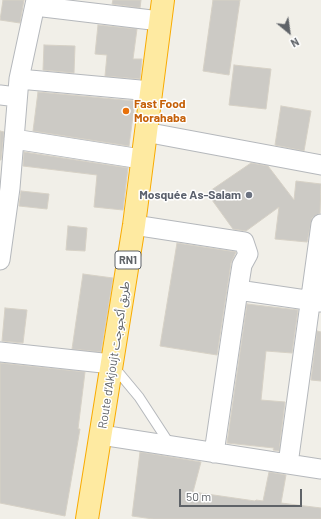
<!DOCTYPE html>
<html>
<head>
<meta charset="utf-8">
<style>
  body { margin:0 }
  #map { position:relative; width:321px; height:519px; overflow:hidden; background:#f1efe8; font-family:Barlow,sans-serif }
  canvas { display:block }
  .north { position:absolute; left:269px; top:12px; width:40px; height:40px; -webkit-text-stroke:3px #fff; paint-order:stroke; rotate:151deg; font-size:11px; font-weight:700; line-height:16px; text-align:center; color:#5f6368 }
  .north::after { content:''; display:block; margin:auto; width:14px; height:18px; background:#5f6368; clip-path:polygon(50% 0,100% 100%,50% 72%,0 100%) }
  .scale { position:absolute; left:179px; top:489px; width:123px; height:18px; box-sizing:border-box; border:2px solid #5f6368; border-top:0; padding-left:5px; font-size:12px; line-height:14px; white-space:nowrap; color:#5f6368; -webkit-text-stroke:3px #fff; paint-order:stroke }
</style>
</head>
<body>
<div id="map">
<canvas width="321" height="519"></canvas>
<div class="north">N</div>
<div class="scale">50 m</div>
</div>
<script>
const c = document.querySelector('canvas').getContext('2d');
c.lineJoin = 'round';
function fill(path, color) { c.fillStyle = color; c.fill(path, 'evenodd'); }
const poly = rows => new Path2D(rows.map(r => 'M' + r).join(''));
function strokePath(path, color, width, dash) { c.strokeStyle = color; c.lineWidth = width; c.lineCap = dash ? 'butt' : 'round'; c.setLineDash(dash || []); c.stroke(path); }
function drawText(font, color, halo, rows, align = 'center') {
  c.font = font + ' Barlow,"Noto Sans Arabic",sans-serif'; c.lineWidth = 3; c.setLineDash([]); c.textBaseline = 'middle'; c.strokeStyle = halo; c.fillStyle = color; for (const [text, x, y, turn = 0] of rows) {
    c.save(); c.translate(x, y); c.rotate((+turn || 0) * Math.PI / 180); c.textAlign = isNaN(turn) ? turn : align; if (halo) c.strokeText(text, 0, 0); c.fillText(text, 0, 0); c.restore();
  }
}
const building = poly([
  [3,0,24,0,20,23,0,20,3,0],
  [113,0,141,0,140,8,112,4,113,0],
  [213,0,240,0,229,75,203,71,213,0],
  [98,25,137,29,133,59,142,59,140,79,105,76,107,55,95,54,98,25],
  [44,45,75,46,74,73,43,70,44,45],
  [234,65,271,69,266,109,229,105,234,65],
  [38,92,135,101,129,146,33,131,38,92],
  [281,106,311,111,304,151,275,145,281,106],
  [0,131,4,132,1,160,0,160,0,131],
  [24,152,128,168,123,210,94,207,97,175,23,166,24,152],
  [251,163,268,166,294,200,296,181,321,184,320,213,312,218,307,242,275,239,279,207,246,231,233,229,207,193,251,163],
  [21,191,49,194,47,209,19,206,21,191],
  [68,226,87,228,85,251,66,250,68,226],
  [177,243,236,252,231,263,217,355,160,346,177,243],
  [83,274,113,278,101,352,72,349,83,274],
  [247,304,298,310,292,353,266,351,261,400,285,402,279,451,273,450,274,448,227,443,247,304],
  [5,308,27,310,23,343,2,341,5,308],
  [317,331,321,332,321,381,311,380,317,331],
  [0,363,85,372,78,429,80,429,65,516,0,503,0,363],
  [140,452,201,462,193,492,255,501,256,500,263,501,269,472,286,475,281,503,321,508,321,519,153,519,132,516,140,452]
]);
const service = poly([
  [114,367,139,397,171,446]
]);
const minor = poly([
  [35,6,160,21],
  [19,79,151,91],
  [0,95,17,97],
  [145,132,321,165],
  [14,139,141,159],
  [134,225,244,242,248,254,242,265,238,290,214,453],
  [0,260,10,188,19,79,36,0],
  [238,290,321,302],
  [0,352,112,364],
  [101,435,321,469],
  [288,464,321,224]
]);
const trunk = poly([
  [87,519,134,225,163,0]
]);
const markers = [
  [126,111,4,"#e8710a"],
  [249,195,4,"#6b7280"]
];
const shields = [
  [128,260,26]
];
const shieldNames = [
  ["RN1",128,260]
];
const foodNames = [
  ["Fast Food",134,104],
  ["Morahaba",134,118]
];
const worshipNames = [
  ["Mosquée As-Salam",241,195]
];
const streetNames = [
  ["Route d'Akjoujt طريق أكجوجت",114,355,-81]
];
fill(building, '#cccac5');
strokePath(building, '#d6d1c6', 1);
strokePath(service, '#b5b8bc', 11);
strokePath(minor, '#b5b8bc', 21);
strokePath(trunk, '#f9ab00', 24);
strokePath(service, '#fff', 9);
strokePath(minor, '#fff', 19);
strokePath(trunk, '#feeaa1', 22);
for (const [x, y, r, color] of markers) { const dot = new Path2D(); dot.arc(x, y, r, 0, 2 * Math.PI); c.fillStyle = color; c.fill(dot); strokePath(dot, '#fff', 1.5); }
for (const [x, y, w] of shields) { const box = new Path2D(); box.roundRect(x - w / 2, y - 9, w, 18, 3); c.fillStyle = '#fff'; c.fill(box); strokePath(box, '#5f6368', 1); }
drawText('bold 11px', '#5f6368', null, shieldNames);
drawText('bold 12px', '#c56008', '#fff', foodNames, 'left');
drawText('bold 12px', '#5b616d', '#fff', worshipNames, 'right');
drawText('12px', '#5f6368', '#fff', streetNames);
</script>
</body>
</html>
